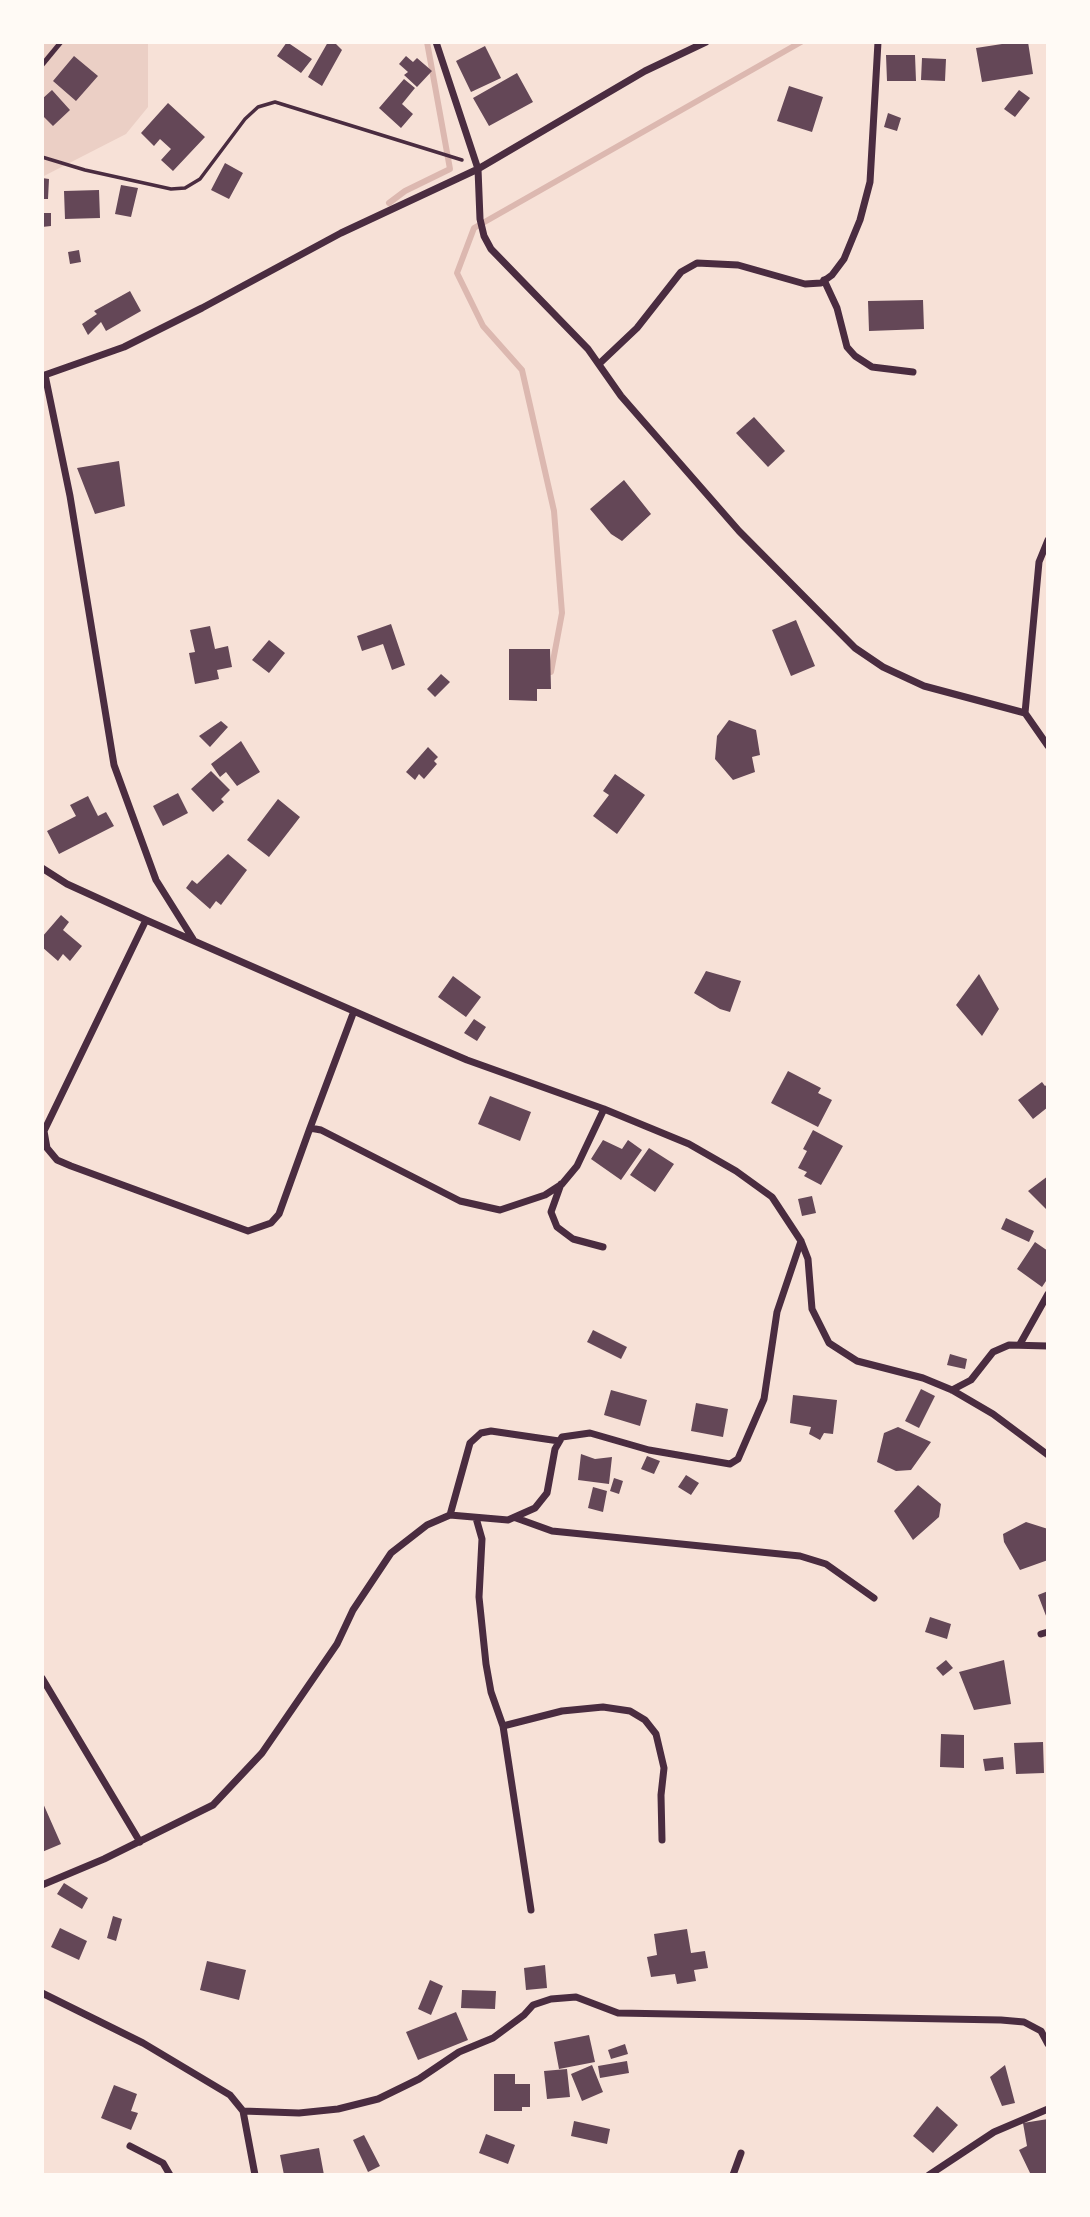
<!DOCTYPE html>
<html>
<head>
<meta charset="utf-8">
<style>
  body { margin:0 }
  #map { position:relative; width:1090px; height:2217px; overflow:hidden; background:#f7e1d7; font-family:Raleway,sans-serif }
  canvas { display:block }
  .frame { position:absolute; inset:0; border:44px solid #fffaf5; pointer-events:none }
</style>
</head>
<body>
<div id="map">
<canvas width="1090" height="2217"></canvas>
<div class="frame"></div>
</div>
<script>
const c = document.querySelector('canvas').getContext('2d');
c.lineJoin = 'round';
function fill(path, color) { c.fillStyle = color; c.fill(path, 'evenodd'); }
const poly = rows => new Path2D(rows.map(r => 'M' + r).join(''));
function strokePath(path, color, width, dash) { c.strokeStyle = color; c.lineWidth = width; c.lineCap = dash ? 'butt' : 'round'; c.setLineDash(dash || []); c.stroke(path); }
const green = poly([
  [42,42,148,42,148,107,126,134,42,177]
]);
const stream = poly([
  [389,203,405,191,450,169,427,42],
  [551,672,562,613,554,511,522,370,483,326,457,273,474,228,801,42]
]);
const building = poly([
  [287,42,312,59,301,73,277,56],
  [328,42,334,42,342,50,322,86,308,77],
  [1015,42,1028,42,1033,74,982,82,976,48],
  [485,46,501,78,471,92,456,61],
  [886,55,915,55,916,81,887,81],
  [74,56,98,76,76,101,53,81],
  [406,56,413,62,417,58,432,71,417,87,404,75,408,72,399,64],
  [922,58,946,59,945,81,921,80],
  [517,73,533,102,489,126,473,98],
  [404,79,415,88,402,104,413,114,401,128,379,108],
  [789,86,823,97,812,132,777,121],
  [52,90,70,110,53,126,42,115,42,99],
  [1019,90,1030,98,1015,117,1004,109],
  [168,103,205,137,173,171,161,160,171,149,160,139,154,146,141,133],
  [888,113,901,118,897,131,884,127],
  [225,163,243,173,229,199,211,190],
  [42,178,49,179,48,199,42,199],
  [121,185,138,188,131,217,115,214],
  [99,190,100,218,65,219,64,191],
  [42,213,51,213,51,226,42,227],
  [79,250,81,262,70,264,68,252],
  [130,291,141,311,106,331,101,322,88,335,82,324,97,314,94,311],
  [923,300,924,329,869,331,868,301],
  [754,417,785,451,768,467,736,433],
  [119,461,125,506,95,514,77,468],
  [624,480,651,514,622,541,611,534,590,509],
  [796,620,815,666,791,676,772,630],
  [391,624,405,665,392,670,383,644,362,651,357,636],
  [210,626,215,649,228,646,232,667,217,670,219,679,195,684,189,653,195,652,190,630],
  [269,640,285,653,269,673,252,660],
  [509,649,550,649,551,689,537,689,537,701,509,700],
  [441,674,450,682,435,697,427,689],
  [729,720,756,730,760,755,752,757,755,772,733,780,715,759,717,736],
  [221,721,228,727,210,747,199,736],
  [241,741,260,772,237,786,226,772,220,777,211,764],
  [428,747,438,757,434,761,437,764,424,779,419,774,415,780,406,772],
  [211,771,230,790,221,799,224,802,213,812,191,789],
  [615,774,645,795,617,834,593,816,609,795,603,791],
  [178,793,188,813,163,826,153,806],
  [88,796,98,816,106,812,114,826,59,854,47,831,76,816,70,805],
  [278,799,300,817,269,857,247,840],
  [228,854,247,870,221,905,216,901,210,909,186,888,192,880,197,884],
  [61,915,69,922,63,930,82,946,70,961,63,954,58,961,42,947,42,937],
  [706,971,741,981,730,1012,720,1009,694,993],
  [979,974,999,1009,982,1036,956,1005],
  [453,976,481,997,466,1017,438,997],
  [474,1019,486,1027,477,1041,464,1033],
  [788,1071,821,1088,818,1093,832,1100,818,1127,771,1103],
  [1042,1082,1045,1086,1048,1084,1048,1107,1033,1119,1018,1100],
  [490,1096,531,1112,520,1141,478,1124],
  [813,1130,843,1146,821,1185,804,1176,807,1172,798,1168,807,1151,803,1149],
  [603,1140,622,1149,628,1140,642,1150,621,1180,591,1159],
  [649,1148,674,1164,655,1192,630,1175],
  [1048,1176,1048,1211,1028,1191],
  [812,1196,816,1213,802,1216,798,1199],
  [1006,1218,1034,1231,1029,1242,1001,1229],
  [1035,1242,1048,1251,1048,1278,1042,1287,1017,1269],
  [593,1330,627,1347,621,1359,587,1342],
  [950,1354,967,1359,965,1369,947,1365],
  [921,1389,935,1396,919,1428,905,1421],
  [611,1390,647,1400,640,1426,604,1415],
  [793,1395,837,1400,833,1434,824,1433,820,1440,809,1434,811,1427,790,1423],
  [696,1403,728,1409,723,1437,691,1431],
  [898,1427,931,1442,911,1470,896,1471,877,1462,884,1433],
  [581,1454,595,1459,612,1457,609,1484,578,1480],
  [647,1456,660,1461,654,1474,641,1469],
  [686,1475,699,1483,691,1495,678,1487],
  [614,1478,623,1481,619,1494,610,1491],
  [918,1485,941,1504,939,1517,913,1540,894,1511],
  [593,1487,607,1491,603,1512,588,1508],
  [1026,1522,1048,1529,1048,1560,1020,1570,1004,1542,1003,1534],
  [1048,1591,1048,1621,1038,1595],
  [930,1617,951,1624,947,1639,925,1632],
  [946,1660,953,1668,943,1676,936,1668],
  [1004,1660,1011,1704,974,1710,959,1672],
  [941,1734,964,1735,964,1768,940,1767],
  [1043,1742,1044,1773,1016,1774,1014,1743],
  [1003,1757,1004,1769,985,1771,983,1759],
  [42,1801,61,1844,42,1852],
  [64,1883,88,1898,82,1909,57,1894],
  [113,1916,122,1919,116,1941,107,1938],
  [60,1928,87,1941,79,1960,51,1947],
  [687,1929,691,1953,705,1951,708,1968,694,1970,696,1981,677,1984,675,1974,651,1977,647,1957,657,1955,654,1934],
  [207,1961,246,1970,239,2000,200,1990],
  [545,1965,547,1988,526,1990,524,1968],
  [430,1980,443,1986,431,2015,418,2009],
  [462,1990,496,1991,495,2009,461,2008],
  [456,2012,468,2040,418,2060,406,2032],
  [589,2035,595,2062,559,2069,554,2042],
  [625,2044,628,2054,611,2059,608,2050],
  [627,2061,629,2073,600,2078,598,2066],
  [592,2065,603,2092,582,2101,571,2074],
  [1005,2065,1015,2103,1002,2106,990,2077],
  [567,2069,570,2097,547,2099,544,2071],
  [494,2074,515,2074,515,2084,530,2084,530,2107,522,2107,522,2111,494,2111],
  [114,2085,137,2094,131,2111,138,2113,131,2130,101,2118],
  [937,2106,958,2125,933,2153,913,2136],
  [1048,2119,1048,2175,1031,2175,1019,2150,1027,2146,1023,2123],
  [574,2121,610,2129,607,2144,571,2136],
  [486,2134,515,2145,508,2164,479,2153],
  [364,2135,380,2166,368,2172,353,2140],
  [319,2148,324,2175,284,2175,280,2155]
]);
const path = poly([
  [42,157,85,170,171,189,185,188,200,179,245,119,258,107,275,102,462,160]
]);
const service = poly([
  [42,65,61,42]
]);
const minor = poly([
  [436,42,478,169,480,219,484,236,491,249,588,349,621,396,739,531,855,648,883,667,924,686,1025,713,1048,746],
  [824,280,837,308,847,347,855,356,872,367,913,372],
  [599,364,637,328,681,272,697,263,738,265,805,284,821,283,832,275,844,259,860,220,870,182,878,42],
  [45,375,70,496,114,765,156,880,193,939],
  [42,376,124,347,202,308,341,233,478,169,645,71,706,42],
  [1025,713,1039,562,1048,540],
  [42,868,67,884,146,920,397,1030,467,1060,604,1109,689,1144,736,1171,772,1197,801,1241,808,1259,812,1309,829,1343,857,1361,923,1378,952,1390,993,1414,1048,1455],
  [146,920,44,1131,47,1148,57,1160,71,1166,248,1231,271,1223,279,1214,310,1128,321,1130,460,1201,500,1210,545,1195,562,1184,577,1166,604,1109],
  [310,1128,354,1011],
  [561,1184,551,1212,557,1227,573,1239,603,1247],
  [1020,1344,1048,1294],
  [952,1390,971,1380,993,1352,1009,1345,1048,1346],
  [450,1515,470,1443,481,1433,491,1431,559,1441],
  [476,1518,482,1539,479,1597,486,1664,491,1692,503,1726,531,1910],
  [516,1518,552,1531,800,1556,826,1564,874,1598],
  [1041,1634,1048,1632],
  [42,1678,140,1842],
  [503,1726,562,1711,603,1707,630,1711,645,1720,656,1734,664,1768,661,1795,662,1840],
  [42,1885,104,1859,213,1805,262,1753,337,1644,353,1610,391,1553,427,1525,450,1515,508,1520,535,1508,547,1493,555,1449,562,1437,590,1433,649,1450,730,1464,738,1459,764,1399,777,1312,801,1241],
  [42,1993,143,2043,230,2095,243,2111,255,2175],
  [243,2111,299,2113,338,2109,378,2099,419,2079,459,2052,493,2038,524,2015,533,2005,551,1999,576,1997,618,2013,1001,2020,1024,2022,1041,2031,1048,2044],
  [130,2146,163,2163,170,2175],
  [733,2175,741,2153],
  [929,2175,994,2132,1048,2109]
]);
fill(green, '#ebcfc5');
strokePath(stream, '#dcb8b0', 6);
fill(building, '#644757');
strokePath(path, '#4a2c40', 3.5);
strokePath(service, '#4a2c40', 5);
strokePath(minor, '#4a2c40', 7);
</script>
</body>
</html>
